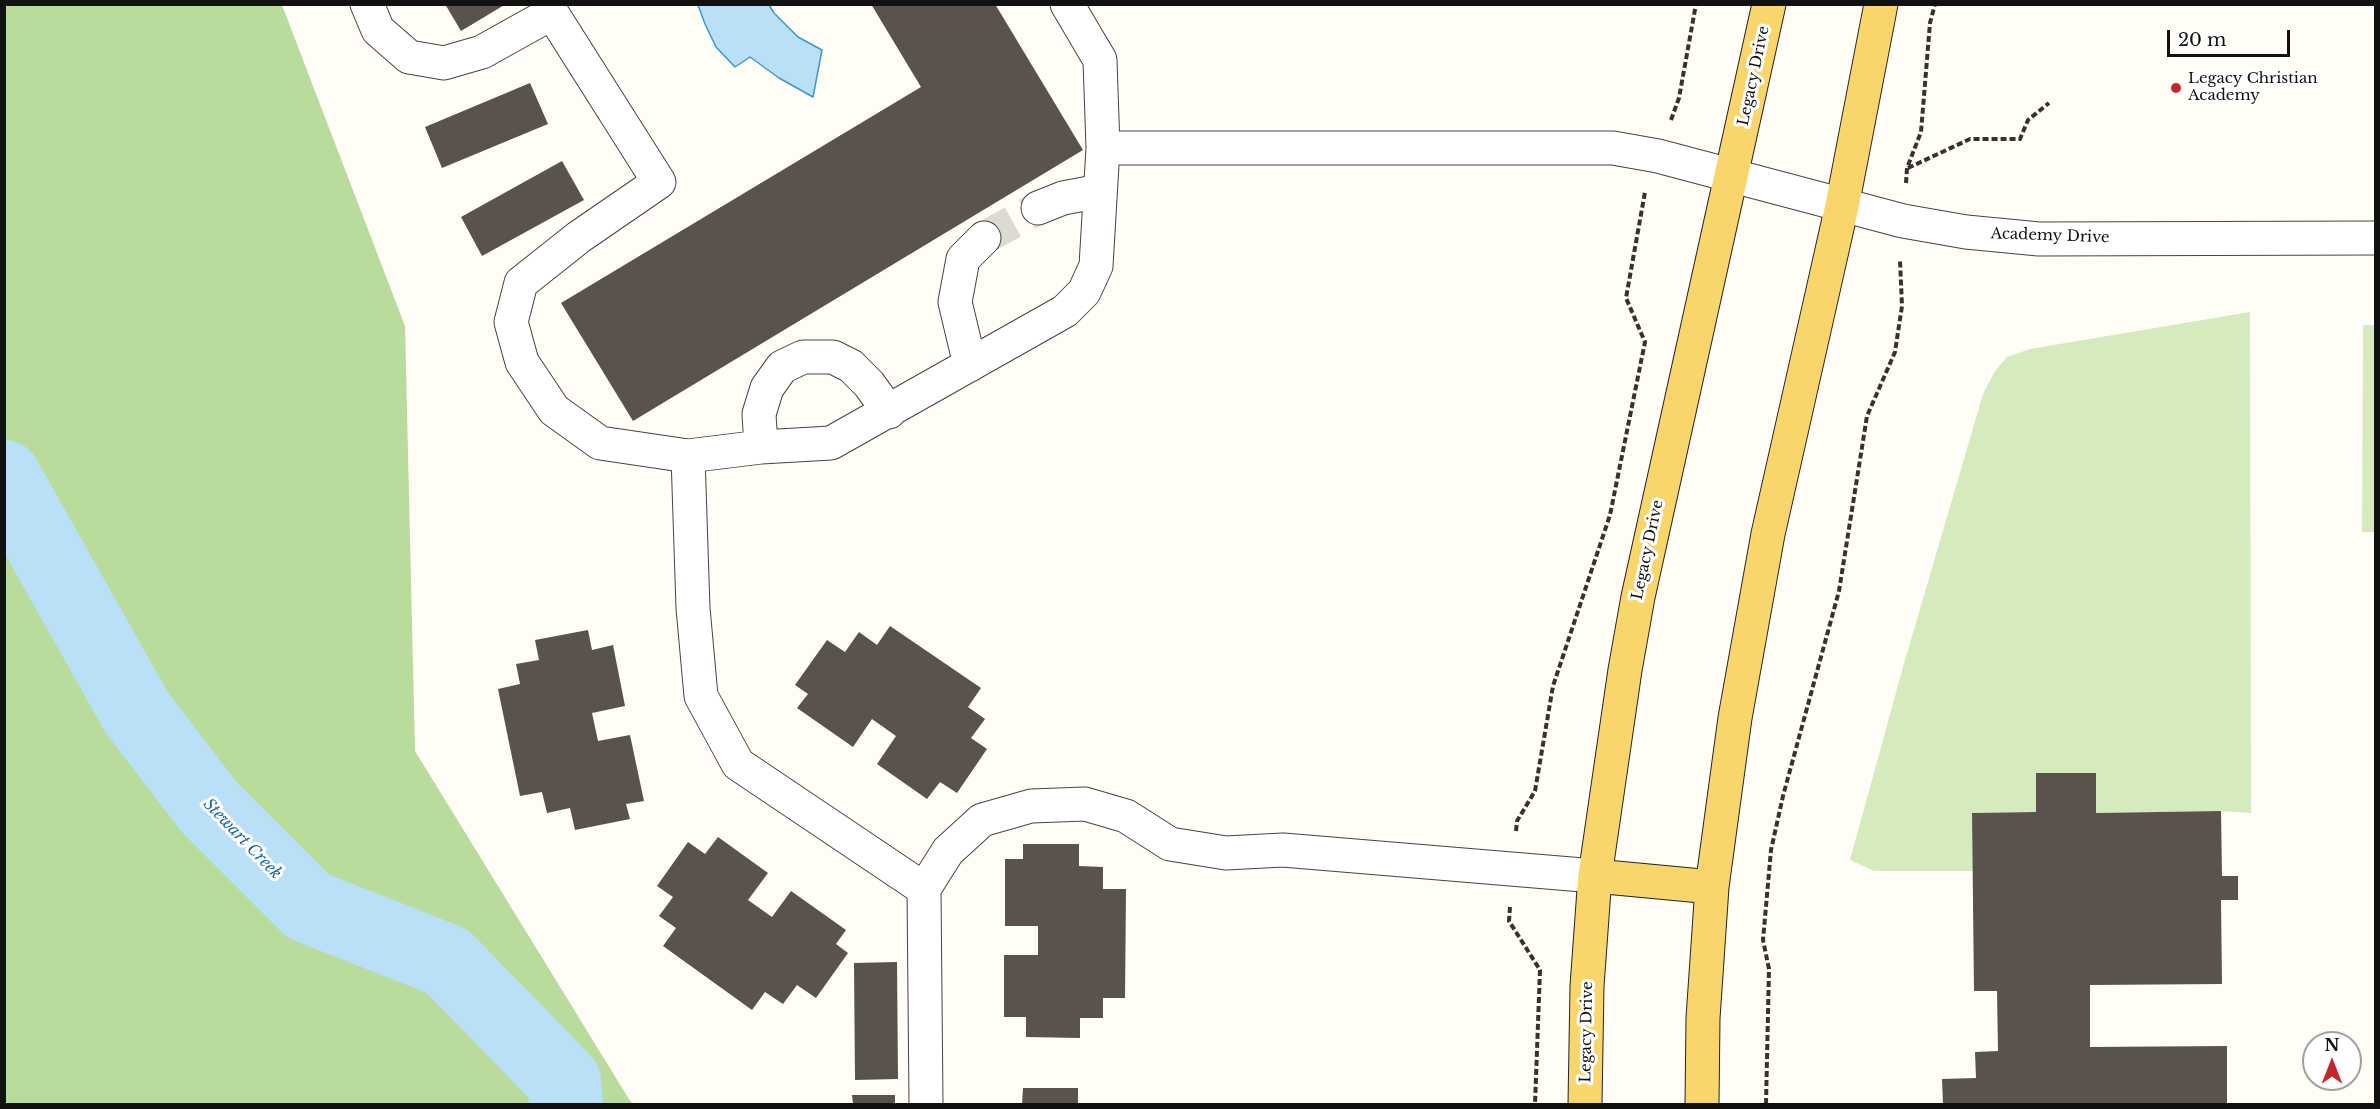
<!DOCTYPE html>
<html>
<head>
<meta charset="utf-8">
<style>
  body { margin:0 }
  #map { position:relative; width:2380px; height:1109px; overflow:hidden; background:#fffdf5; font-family:"Libre Baskerville",serif }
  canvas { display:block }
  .frame { position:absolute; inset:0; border:6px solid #111; pointer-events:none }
  .north { position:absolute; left:2302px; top:1031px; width:60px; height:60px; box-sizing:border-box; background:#fff; border:2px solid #a0a0a0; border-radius:50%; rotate:0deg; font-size:16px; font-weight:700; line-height:24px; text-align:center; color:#111 }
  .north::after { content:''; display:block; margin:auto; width:21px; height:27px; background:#c4262e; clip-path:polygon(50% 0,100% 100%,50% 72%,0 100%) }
  .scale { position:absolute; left:2167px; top:30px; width:123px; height:27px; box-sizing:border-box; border:3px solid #111; border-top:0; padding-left:8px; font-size:18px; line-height:21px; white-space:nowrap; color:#111; -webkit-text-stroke:4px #fff; paint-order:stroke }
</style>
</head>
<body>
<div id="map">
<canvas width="2380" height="1109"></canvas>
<div class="frame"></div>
<div class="north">N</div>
<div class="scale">20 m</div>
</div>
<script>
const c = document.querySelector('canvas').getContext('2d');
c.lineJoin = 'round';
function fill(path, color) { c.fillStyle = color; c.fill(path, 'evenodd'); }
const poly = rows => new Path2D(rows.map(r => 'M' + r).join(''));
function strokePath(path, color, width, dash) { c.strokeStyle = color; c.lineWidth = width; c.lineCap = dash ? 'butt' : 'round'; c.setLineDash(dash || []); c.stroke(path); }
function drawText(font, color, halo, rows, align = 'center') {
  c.font = font + ' "Libre Baskerville",serif'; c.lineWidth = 6; c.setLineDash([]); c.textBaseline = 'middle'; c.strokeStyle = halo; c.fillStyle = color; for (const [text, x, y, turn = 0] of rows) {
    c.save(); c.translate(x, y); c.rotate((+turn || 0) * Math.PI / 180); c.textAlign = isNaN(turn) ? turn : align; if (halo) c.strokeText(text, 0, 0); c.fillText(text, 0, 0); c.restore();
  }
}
const green = poly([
  [2250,312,2251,813,2221,811,2096,813,2096,773,2036,773,2036,812,1972,813,1973,871,1874,871,1850,860,1903,667,1983,394,1995,371,2007,357,2030,349],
  [2363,325,2375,325,2375,532,2362,532]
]);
const forest = poly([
  [5,4,282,5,405,326,415,751,632,1104,5,1104]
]);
const water = poly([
  [698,5,769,5,774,13,798,37,822,50,813,97,779,78,750,57,735,67,716,47,705,24,698,5]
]);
const river = poly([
  [4,477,137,713,210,808,308,906,447,961,564,1081,566,1104]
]);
const building = poly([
  [445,4,506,4,461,31],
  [871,4,995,4,1083,150,633,421,561,303,921,87],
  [530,83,548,124,442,168,425,127],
  [562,161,584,200,482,256,461,217],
  [890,626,981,688,968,707,985,719,971,738,987,749,957,793,940,782,927,799,877,764,896,736,872,719,853,747,797,708,808,694,795,685,827,640,845,652,859,632,877,645],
  [588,630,592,650,613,645,625,706,592,713,598,741,630,735,644,801,626,804,630,819,575,830,570,808,547,813,542,792,520,796,498,689,520,684,516,664,539,660,535,640],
  [2036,773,2096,773,2096,813,2221,811,2222,876,2238,876,2238,900,2221,900,2222,984,2090,985,2090,1047,2227,1046,2227,1104,1943,1104,1942,1079,1976,1078,1975,1052,1998,1051,1997,991,1974,991,1972,813,2036,812],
  [718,837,768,873,748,900,772,917,791,891,846,930,836,944,848,953,816,998,797,985,783,1004,765,992,752,1010,663,946,676,928,659,916,673,897,657,886,688,842,705,854],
  [1023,844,1079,844,1079,866,1103,867,1103,889,1126,889,1125,998,1103,998,1103,1018,1080,1018,1080,1038,1026,1037,1026,1017,1004,1017,1004,955,1038,955,1038,926,1005,926,1005,859,1023,859],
  [897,962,898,1079,855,1080,854,963],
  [1023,1088,1078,1088,1078,1104,1022,1104],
  [852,1095,895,1095,895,1104,853,1104]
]);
const minorTunnel = poly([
  [984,238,1038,208]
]);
const path = poly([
  [1671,120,1679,98,1696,4],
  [1908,168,1970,139,2020,139,2028,120,2049,103],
  [1906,183,1907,168,1921,132,1930,23,1935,4],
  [1516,831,1517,821,1535,791,1553,686,1610,515,1645,342,1626,298,1645,192],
  [1510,907,1509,921,1540,970,1535,1104],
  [1766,1104,1769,969,1763,940,1771,850,1783,796,1839,591,1867,416,1895,352,1902,306,1900,260]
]);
const minor = poly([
  [367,4,378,30,409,57,444,63,482,52,552,13,659,182,579,237,521,283,511,322,522,362,554,410,600,443,688,456],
  [1067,4,1100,60,1103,148,1096,266,1084,292,1065,311,831,443,761,447,688,456,693,608,701,696,738,764,924,889,948,851,982,820,1031,806,1085,804,1126,816,1170,844,1226,853,1283,850,1595,876],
  [1103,148,1613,148,1658,156,1903,221,1966,232,2039,239,2376,238],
  [1038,208,1063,198,1100,191],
  [970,365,955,302,963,259,984,238],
  [761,447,759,414,767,388,782,367,803,357,833,357,851,366,869,384,889,412],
  [924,889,926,1104]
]);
const major = poly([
  [1595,876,1712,887],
  [1585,1104,1587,986,1595,876,1625,670,1638,597,1769,4],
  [1702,1104,1703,1018,1712,887,1735,718,1768,534,1842,206,1881,4]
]);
const markers = [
  [2176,88,6,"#c4262e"]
];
const streetNames = [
  ["Legacy Drive",1754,76,-78],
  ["Academy Drive",2050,236,2],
  ["Legacy Drive",1648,550,-78],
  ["Legacy Drive",1587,1032,-89]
];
const poiNames = [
  ["Legacy Christian",2188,79],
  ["Academy",2188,96]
];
const waterNames = [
  ["Stewart Creek",242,839,46]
];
fill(green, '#d5ebbd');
fill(forest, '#b9dc9c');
fill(water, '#b9e0f7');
strokePath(water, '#3f96cf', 1.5);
strokePath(river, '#b9e0f7', 74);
fill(building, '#5a524d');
strokePath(minorTunnel, '#dbdad3', 33, [33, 16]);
strokePath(minor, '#444', 35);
strokePath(major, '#222', 35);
strokePath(path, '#333', 4, [6, 3]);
strokePath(minor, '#fff', 33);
strokePath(major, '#f9d66b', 33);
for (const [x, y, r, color] of markers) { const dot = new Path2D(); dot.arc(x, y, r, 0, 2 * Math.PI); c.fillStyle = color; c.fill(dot); strokePath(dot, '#fff', 2); }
drawText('15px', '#111', '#fff', streetNames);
drawText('15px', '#111', '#fff', poiNames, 'left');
drawText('italic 16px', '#1768a6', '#fff', waterNames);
</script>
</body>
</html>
